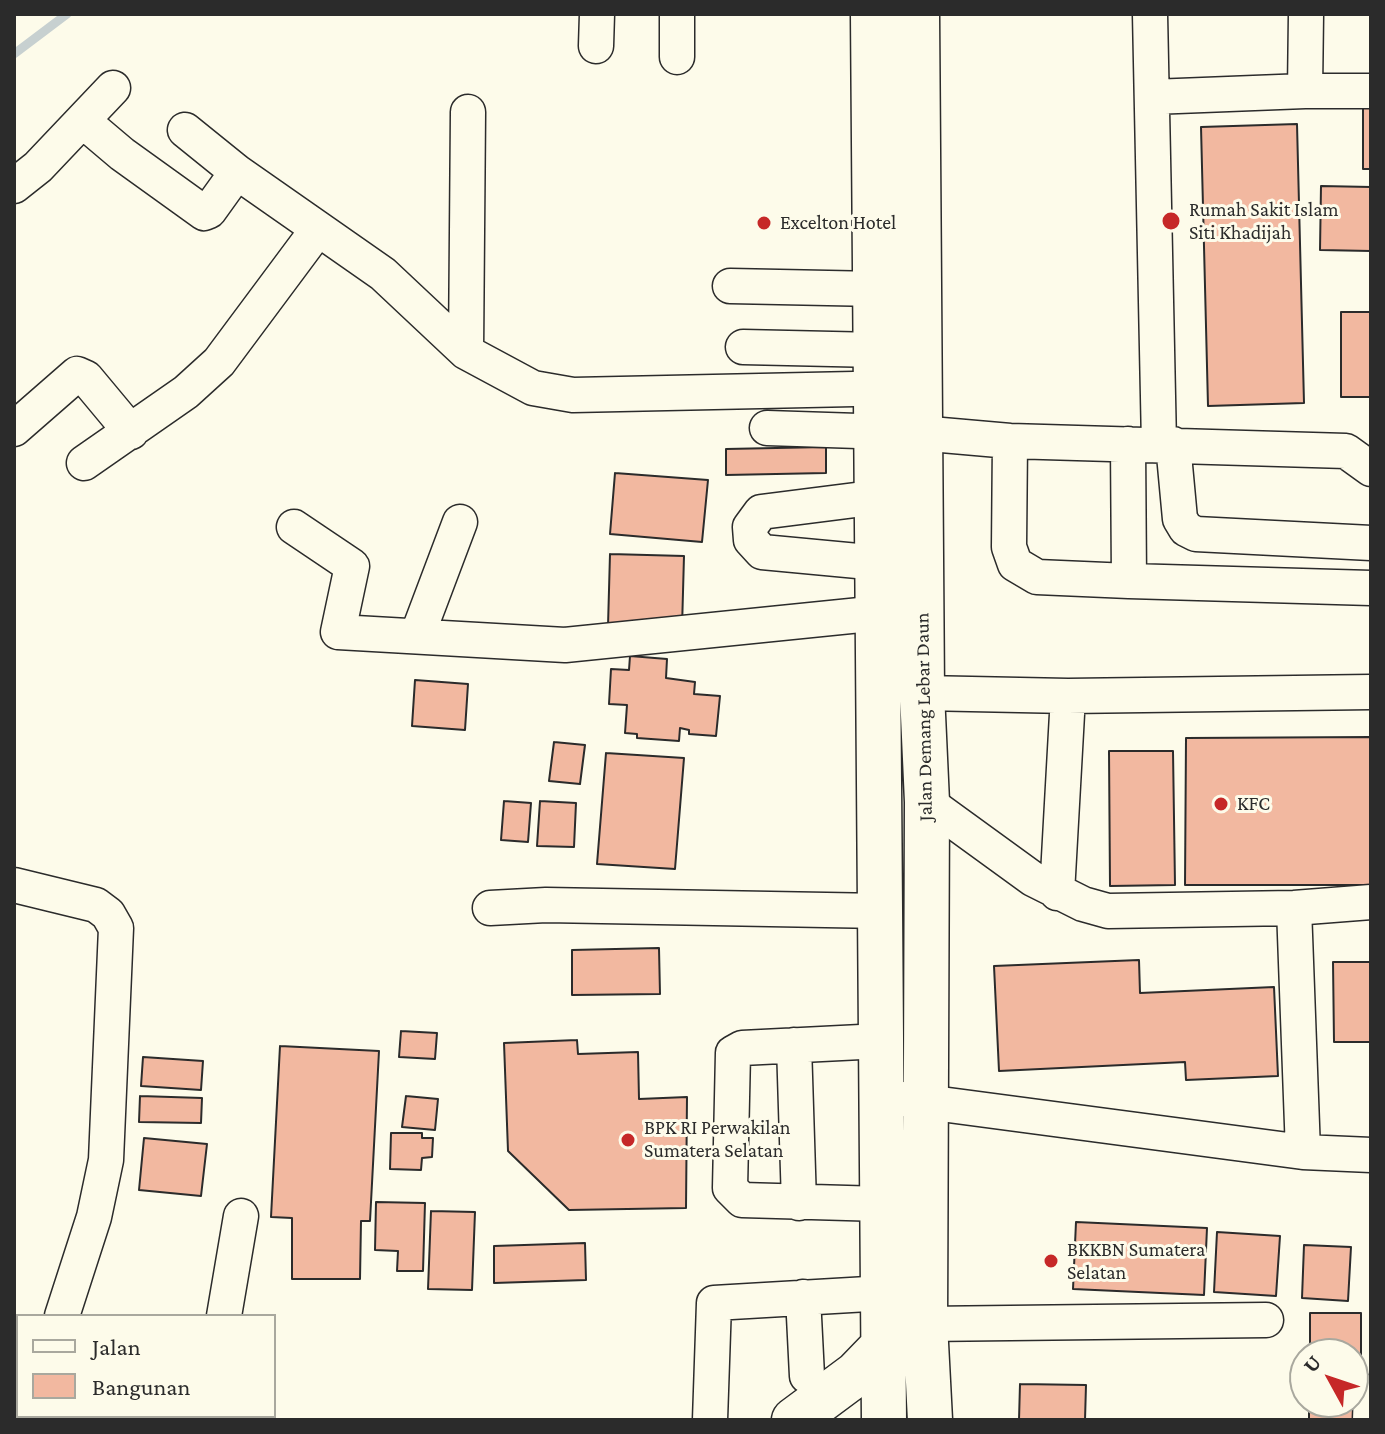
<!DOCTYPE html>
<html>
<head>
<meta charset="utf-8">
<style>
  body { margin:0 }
  #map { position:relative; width:1385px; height:1434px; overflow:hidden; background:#fdfbea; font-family:"Crimson Pro",serif }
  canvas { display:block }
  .frame { position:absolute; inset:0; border:16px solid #2b2b2b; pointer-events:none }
  .legend { position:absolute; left:16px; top:1314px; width:260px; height:104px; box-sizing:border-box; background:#fdfbea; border:2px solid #a9a89e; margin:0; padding:10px 14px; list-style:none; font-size:24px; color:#2b2b2b }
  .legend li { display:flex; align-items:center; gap:16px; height:40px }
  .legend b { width:40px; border:2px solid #a9a89e }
  .north { position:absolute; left:1289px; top:1338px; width:80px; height:80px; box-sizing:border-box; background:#fdfbea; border:2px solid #a9a89e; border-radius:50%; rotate:310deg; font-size:22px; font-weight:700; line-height:32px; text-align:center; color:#2b2b2b }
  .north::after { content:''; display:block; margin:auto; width:28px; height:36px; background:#c62828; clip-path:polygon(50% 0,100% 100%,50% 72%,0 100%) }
</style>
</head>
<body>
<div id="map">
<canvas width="1385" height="1434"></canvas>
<div class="frame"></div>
<ul class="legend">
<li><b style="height:10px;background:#fdfbea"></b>Jalan</li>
<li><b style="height:22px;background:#f2b8a0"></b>Bangunan</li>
</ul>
<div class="north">U</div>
</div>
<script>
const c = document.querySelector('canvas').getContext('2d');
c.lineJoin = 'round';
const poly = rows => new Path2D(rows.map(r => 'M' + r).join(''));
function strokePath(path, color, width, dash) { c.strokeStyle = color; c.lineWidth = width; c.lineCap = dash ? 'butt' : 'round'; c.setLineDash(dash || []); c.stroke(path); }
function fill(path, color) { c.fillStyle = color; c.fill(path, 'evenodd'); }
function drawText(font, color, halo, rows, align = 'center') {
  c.font = font + ' "Crimson Pro",serif'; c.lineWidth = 6; c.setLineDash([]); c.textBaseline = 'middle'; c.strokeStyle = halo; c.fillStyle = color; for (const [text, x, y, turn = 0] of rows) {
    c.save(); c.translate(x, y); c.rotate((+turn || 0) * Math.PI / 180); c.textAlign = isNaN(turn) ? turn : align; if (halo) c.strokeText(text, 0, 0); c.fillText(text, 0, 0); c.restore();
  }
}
const stream = poly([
  [14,54,67,14]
]);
const building = poly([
  [1363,107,1371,107,1371,169,1363,169,1363,107],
  [1297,124,1304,403,1208,406,1201,127,1297,124],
  [1321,186,1371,187,1371,251,1320,250,1321,186],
  [1341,312,1371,312,1371,397,1341,397,1341,312],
  [826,447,826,473,726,475,726,449,826,447],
  [615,473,708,480,702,542,610,534,615,473],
  [610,554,684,556,682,628,608,626,610,554],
  [630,656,667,659,666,678,695,682,694,694,720,696,716,736,689,734,689,730,680,728,679,741,637,738,637,734,625,733,627,705,609,704,611,669,629,670,630,656],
  [415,680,468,684,465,730,412,726,415,680],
  [1371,737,1371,885,1185,885,1186,738,1371,737],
  [554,742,585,745,580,784,549,781,554,742],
  [1109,751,1173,751,1175,885,1110,886,1109,751],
  [606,753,684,758,675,869,597,864,606,753],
  [504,801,531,803,528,842,501,840,504,801],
  [540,801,576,803,574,847,537,846,540,801],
  [659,948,660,994,572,995,572,950,659,948],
  [1139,960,1140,993,1274,987,1278,1076,1186,1080,1185,1062,999,1071,994,966,1139,960],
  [1333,962,1371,962,1371,1042,1334,1042,1333,962],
  [401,1031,437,1033,435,1059,399,1057,401,1031],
  [577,1040,578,1054,638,1052,639,1099,687,1097,686,1208,569,1210,508,1151,504,1043,577,1040],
  [280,1046,379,1051,370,1221,361,1221,360,1279,292,1279,292,1218,271,1217,280,1046],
  [143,1057,203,1061,201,1090,141,1086,143,1057],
  [140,1096,202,1098,201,1123,139,1122,140,1096],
  [406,1096,438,1099,435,1130,402,1127,406,1096],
  [391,1133,422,1133,422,1138,433,1138,432,1157,422,1158,421,1170,390,1169,391,1133],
  [144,1138,207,1144,201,1196,139,1190,144,1138],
  [376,1202,425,1203,423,1271,397,1271,398,1251,375,1250,376,1202],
  [431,1211,475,1212,472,1290,428,1289,431,1211],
  [1076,1222,1207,1228,1204,1295,1073,1289,1076,1222],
  [1217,1232,1280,1236,1276,1296,1214,1292,1217,1232],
  [585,1243,586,1280,494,1283,494,1246,585,1243],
  [1304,1245,1351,1247,1348,1301,1302,1298,1304,1245],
  [1310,1313,1361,1313,1361,1420,1309,1420,1309,1402,1353,1402,1353,1354,1310,1354,1310,1313],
  [1020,1384,1086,1385,1085,1420,1019,1420,1020,1384]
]);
const minor = poly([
  [1150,14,1159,444],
  [596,46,597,14],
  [677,57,677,14],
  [1305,91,1371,91],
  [1152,97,1305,91,1306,14],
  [83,121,122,154,204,213,209,211,237,172],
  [185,130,237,172,383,274,466,352,533,388,573,395,901,388],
  [14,186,38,167,113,88],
  [730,286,877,289],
  [743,347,877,350],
  [466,352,468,112],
  [767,428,919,433,1010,441,1346,451,1371,469],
  [14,429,77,374,86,378,131,432],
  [1010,441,1009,547,1015,564,1037,577,1129,581],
  [1128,444,1129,581,1371,588],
  [1173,444,1180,519,1186,529,1196,534,1371,543],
  [84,463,186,392,219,362,318,229],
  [294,527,352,566,338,632,565,645,880,613],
  [879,563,762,552,751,540,750,527,761,512,879,497],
  [417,636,460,522],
  [922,693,1068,696,1371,692],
  [927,802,1033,879,1083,904,1108,911,1294,908,1371,902],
  [14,885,96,905,108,914,116,928,106,1160,94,1217,62,1316],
  [1057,893,1068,696],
  [490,908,546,905,882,911],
  [1294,908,1303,1152],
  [881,1041,742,1048,733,1053,730,1188,742,1200,882,1204],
  [794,1045,799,1203],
  [903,1099,1303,1152,1371,1155],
  [803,1297,807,1376],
  [224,1316,241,1216],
  [925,1324,1266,1320],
  [33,1420,34,1416],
  [207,1420,207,1416],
  [710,1420,714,1303,885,1293],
  [1370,1420,1371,1392]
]);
const highway = poly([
  [873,14,884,1420],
  [917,14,922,693,927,802,925,1324,930,1420],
  [794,1420,856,1374,886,1343]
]);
const markers = [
  [1171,221,10,"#c62828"],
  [764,223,8,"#c62828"],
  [1221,804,8,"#c62828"],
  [628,1140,8,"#c62828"],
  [1051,1261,8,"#c62828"]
];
const poiNames = [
  ["Rumah Sakit Islam",1189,210],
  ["Siti Khadijah",1189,233],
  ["Excelton Hotel",780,223],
  ["KFC",1237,804],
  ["BPK RI Perwakilan",644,1128],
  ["Sumatera Selatan",644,1151],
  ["BKKBN Sumatera",1067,1250],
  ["Selatan",1067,1273]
];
const streetNames = [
  ["Jalan Demang Lebar Daun",924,717,-91]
];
strokePath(stream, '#c7d0d0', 9);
fill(building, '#f2b8a0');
strokePath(building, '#2b2b2b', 2);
strokePath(minor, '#2b2b2b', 37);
strokePath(highway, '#2b2b2b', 47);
strokePath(minor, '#fdfbea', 34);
strokePath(highway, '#fdfbea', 44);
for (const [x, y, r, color] of markers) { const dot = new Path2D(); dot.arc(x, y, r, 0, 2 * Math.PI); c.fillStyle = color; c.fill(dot); strokePath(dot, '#fdfbea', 3); }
drawText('20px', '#2b2b2b', '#fdfbea', poiNames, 'left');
drawText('20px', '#2b2b2b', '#fdfbea', streetNames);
</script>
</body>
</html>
